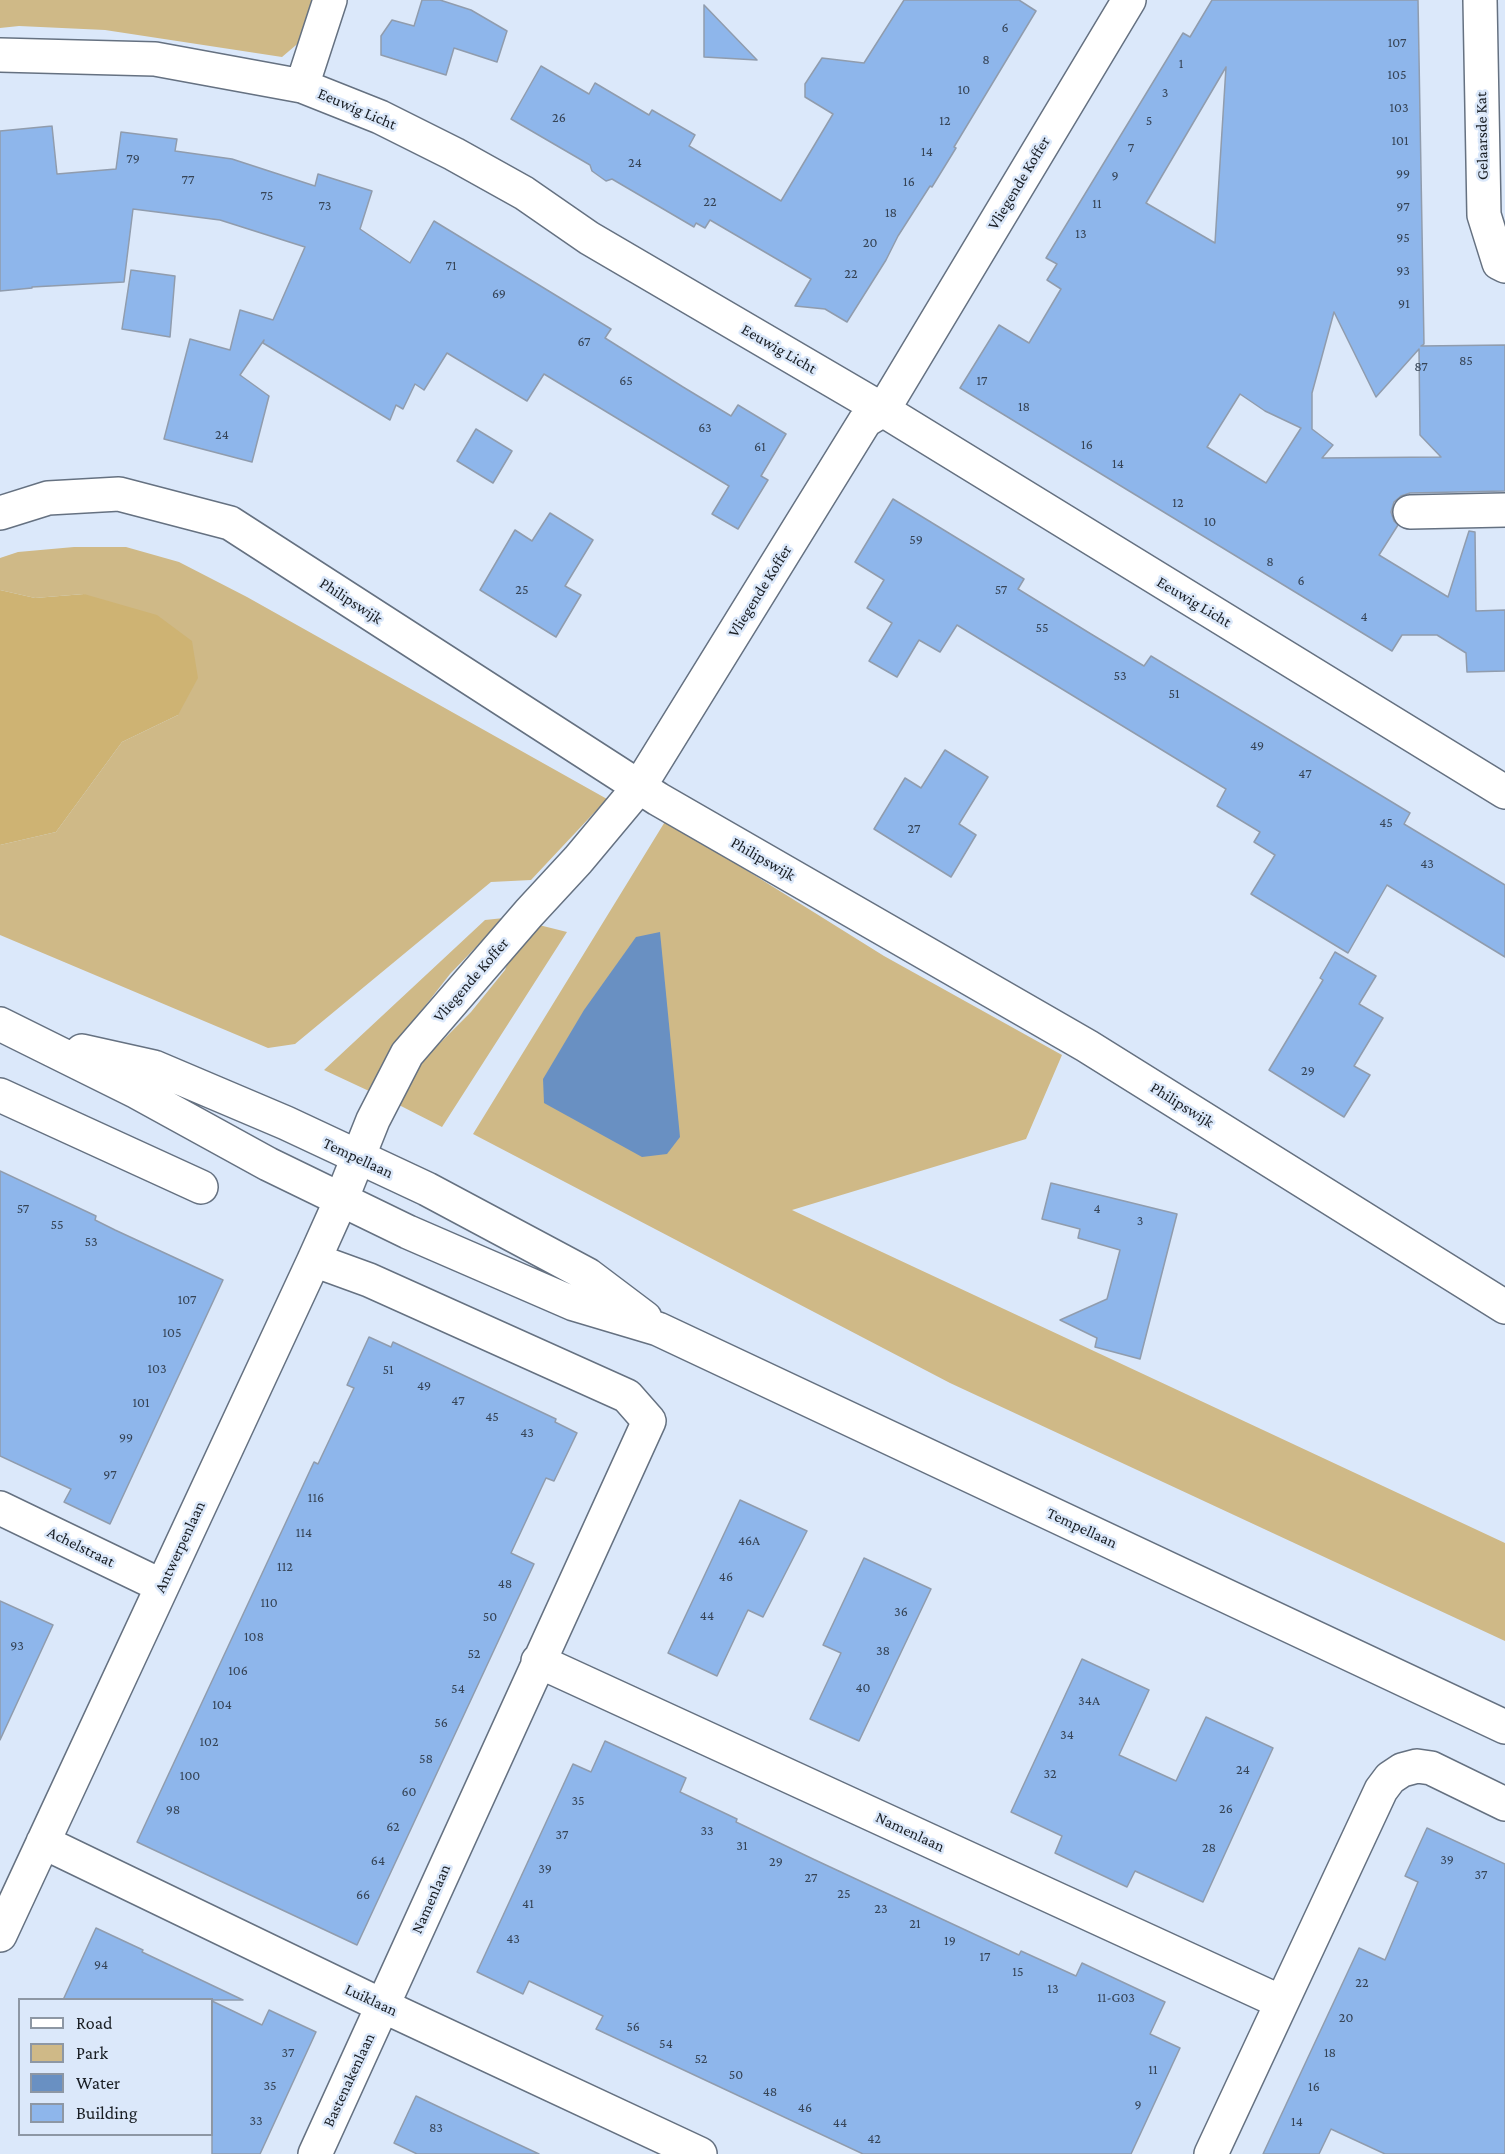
<!DOCTYPE html>
<html>
<head>
<meta charset="utf-8">
<style>
  body { margin:0 }
  #map { position:relative; width:1505px; height:2154px; overflow:hidden; background:#dbe8fa; font-family:"Crimson Pro",serif }
  canvas { display:block }
  .legend { position:absolute; left:18px; top:1998px; width:195px; height:138px; box-sizing:border-box; background:#dbe8fa; border:2px solid #8d97a4; margin:0; padding:8px 10px; list-style:none; font-size:18px; color:#191e24 }
  .legend li { display:flex; align-items:center; gap:12px; height:30px }
  .legend b { width:30px; border:2px solid #8d97a4 }
</style>
</head>
<body>
<div id="map">
<canvas width="1505" height="2154"></canvas>
<ul class="legend">
<li><b style="height:8px;background:#fff"></b>Road</li>
<li><b style="height:16px;background:#cfb987"></b>Park</li>
<li><b style="height:16px;background:#6990c2"></b>Water</li>
<li><b style="height:16px;background:#8eb6eb"></b>Building</li>
</ul>
</div>
<script>
const c = document.querySelector('canvas').getContext('2d');
c.lineJoin = 'round';
function fill(path, color) { c.fillStyle = color; c.fill(path, 'evenodd'); }
const poly = rows => new Path2D(rows.map(r => 'M' + r).join(''));
function strokePath(path, color, width, dash) { c.strokeStyle = color; c.lineWidth = width; c.lineCap = dash ? 'butt' : 'round'; c.setLineDash(dash || []); c.stroke(path); }
function drawText(font, color, halo, rows, align = 'center') {
  c.font = font + ' "Crimson Pro",serif'; c.lineWidth = 5; c.setLineDash([]); c.textBaseline = 'middle'; c.strokeStyle = halo; c.fillStyle = color; for (const [text, x, y, turn = 0] of rows) {
    c.save(); c.translate(x, y); c.rotate((+turn || 0) * Math.PI / 180); c.textAlign = isNaN(turn) ? turn : align; if (halo) c.strokeText(text, 0, 0); c.fillText(text, 0, 0); c.restore();
  }
}
const green = poly([
  [0,0,315,0,302,40,282,57,105,30,19,26,0,28],
  [74,547,126,547,179,562,247,597,607,799,531,880,491,882,295,1044,268,1048,0,935,0,845,56,832,122,742,178,715,84,594,35,598,0,590,0,558,18,552],
  [666,820,884,956,1062,1055,1026,1139,792,1210,1505,1543,1505,1641,950,1383,473,1134],
  [504,918,450,974,397,1042,369,1091,324,1070,485,920],
  [535,924,567,932,442,1127,399,1105,414,1069,471,1012,505,970,515,944]
]);
const forest = poly([
  [0,590,35,598,84,594,157,615,192,641,198,678,178,715,122,742,56,832,0,845]
]);
const water = poly([
  [660,932,680,1137,667,1154,642,1157,544,1103,543,1079,584,1010,636,937]
]);
const building = poly([
  [422,0,440,0,471,10,507,31,497,62,454,48,446,75,381,55,381,36,392,20,414,26,422,0],
  [904,0,1019,0,1036,11,954,147,956,148,932,187,930,186,898,236,886,260,847,322,825,309,795,306,811,279,710,220,705,228,696,223,694,227,612,179,606,181,592,171,590,165,511,119,541,66,589,94,595,83,649,115,652,110,695,135,689,146,781,201,833,114,805,97,805,84,822,58,864,63,904,0],
  [1212,0,1418,0,1424,344,1421,346,1505,345,1505,491,1410,493,1401,496,1394,502,1391,512,1394,521,1398,525,1379,555,1448,597,1469,531,1475,532,1476,611,1505,610,1505,671,1467,672,1466,653,1437,635,1402,635,1392,651,960,388,999,325,1029,343,1061,289,1047,280,1057,264,1046,258,1183,33,1190,37,1212,0],
  [1226,67,1215,243,1146,203,1226,67],
  [1334,312,1376,397,1419,349,1420,435,1441,457,1322,458,1333,445,1312,429,1312,393,1334,312],
  [1240,394,1265,411,1301,428,1266,483,1207,447,1240,394],
  [704,5,757,60,704,57,704,5],
  [52,126,57,174,116,169,121,132,177,139,175,151,232,159,315,186,318,174,372,191,360,229,410,263,434,221,611,329,605,338,683,387,731,416,738,405,786,434,761,476,768,480,738,529,712,514,729,486,544,374,527,401,447,353,424,390,415,384,403,409,396,405,390,420,263,343,264,340,240,375,269,396,252,462,164,439,190,339,230,350,240,310,273,320,305,247,220,220,133,209,124,282,32,287,32,288,0,291,0,131,52,126],
  [131,270,175,276,170,337,122,329,131,270],
  [476,429,512,451,493,483,457,461,476,429],
  [893,499,1024,579,1018,589,1091,634,1144,666,1151,656,1410,813,1404,824,1505,885,1505,957,1387,885,1348,953,1251,894,1275,855,1254,842,1260,832,1217,806,1226,789,957,625,940,652,919,640,897,677,869,661,892,623,867,608,884,580,855,562,893,499],
  [550,513,593,540,565,586,581,595,556,637,480,590,515,530,532,541,550,513],
  [945,750,988,777,959,824,976,835,951,877,874,829,905,778,921,788,945,750],
  [1335,952,1376,976,1359,1004,1383,1018,1354,1066,1370,1075,1344,1117,1269,1070,1323,980,1320,978,1335,952],
  [0,1171,96,1216,95,1220,115,1230,223,1280,110,1524,64,1502,71,1489,0,1456,0,1171],
  [1051,1183,1177,1214,1140,1359,1095,1347,1097,1338,1060,1320,1107,1299,1120,1250,1078,1238,1080,1229,1042,1219,1051,1183],
  [369,1337,391,1347,393,1342,556,1419,555,1422,577,1433,554,1481,546,1478,511,1553,534,1564,357,1945,137,1842,314,1462,318,1464,354,1388,347,1385,369,1337],
  [740,1500,807,1531,763,1617,748,1610,717,1676,668,1653,740,1500],
  [864,1558,931,1589,859,1741,810,1719,841,1653,823,1645,864,1558],
  [0,1601,53,1625,0,1740,0,1601],
  [1082,1659,1149,1690,1119,1755,1176,1781,1206,1717,1273,1748,1203,1902,1135,1871,1127,1887,1055,1853,1062,1836,1011,1812,1082,1659],
  [605,1741,686,1778,680,1792,737,1819,736,1822,813,1859,1019,1955,1021,1951,1076,1976,1082,1963,1165,2002,1150,2034,1180,2048,1131,2154,863,2154,596,2029,603,2016,529,1981,523,1994,477,1972,573,1764,591,1772,605,1741],
  [1427,1828,1505,1864,1505,2154,1385,2154,1331,2129,1319,2154,1263,2154,1359,1948,1385,1960,1418,1882,1405,1876,1427,1828],
  [96,1928,143,1950,142,1952,243,2000,63,2000,96,1928],
  [212,2001,262,2025,269,2010,316,2032,260,2154,212,2154,212,2001],
  [416,2096,458,2116,539,2154,417,2154,394,2143,416,2096]
]);
const minor = poly([
  [1480,0,1484,215,1499,263,1505,266],
  [0,55,155,59,302,86,380,117,454,154,524,193,589,238,883,410,1505,792],
  [302,86,330,0],
  [1410,512,1505,510],
  [0,513,48,498,119,494,230,523,658,799,1087,1046,1505,1307],
  [0,1095,201,1187],
  [314,1260,369,1280,627,1396,649,1421,315,2154],
  [0,1508,162,1586],
  [538,1661,1281,2002],
  [43,1842,383,2006,700,2154],
  [0,1935,314,1260,341,1200,373,1120,407,1054,529,913,578,860,639,787,865,421,883,410,1129,0],
  [1211,2154,1381,1790,1390,1778,1402,1770,1417,1766,1431,1768,1505,1804]
]);
const major = poly([
  [0,1024,137,1092,268,1164,408,1232,574,1304,658,1329,1505,1727],
  [82,1051,154,1067,286,1123,427,1189,588,1275,645,1318]
]);
const numberNames = [
  ["6",1005,28],
  ["107",1397,43],
  ["8",986,60],
  ["1",1181,64],
  ["105",1397,75],
  ["10",964,90],
  ["3",1165,93],
  ["103",1399,108],
  ["26",559,118],
  ["12",945,121],
  ["5",1149,121],
  ["101",1400,141],
  ["7",1131,148],
  ["14",927,152],
  ["79",133,159],
  ["24",635,163],
  ["99",1403,174],
  ["9",1115,176],
  ["77",188,180],
  ["16",909,182],
  ["75",267,196],
  ["22",710,202],
  ["11",1097,204],
  ["73",325,206],
  ["97",1403,207],
  ["18",891,213],
  ["13",1081,234],
  ["95",1403,238],
  ["20",870,243],
  ["71",451,266],
  ["93",1403,271],
  ["22",851,274],
  ["69",499,294],
  ["91",1404,304],
  ["67",584,342],
  ["85",1466,361],
  ["87",1421,367],
  ["65",626,381],
  ["17",982,381],
  ["18",1024,407],
  ["63",705,428],
  ["24",222,435],
  ["16",1087,445],
  ["61",760,447],
  ["14",1118,464],
  ["12",1178,503],
  ["10",1210,522],
  ["59",916,540],
  ["8",1270,562],
  ["6",1301,581],
  ["25",522,590],
  ["57",1001,590],
  ["4",1364,617],
  ["55",1042,628],
  ["53",1120,676],
  ["51",1174,694],
  ["49",1257,746],
  ["47",1305,774],
  ["45",1386,823],
  ["27",914,829],
  ["43",1427,864],
  ["29",1308,1071],
  ["57",23,1209],
  ["4",1097,1209],
  ["3",1140,1221],
  ["55",57,1225],
  ["53",91,1242],
  ["107",187,1300],
  ["105",172,1333],
  ["103",157,1369],
  ["51",388,1370],
  ["49",424,1386],
  ["47",458,1401],
  ["101",141,1403],
  ["45",492,1417],
  ["43",527,1433],
  ["99",126,1438],
  ["97",110,1475],
  ["116",316,1498],
  ["114",304,1533],
  ["46A",749,1541],
  ["112",285,1567],
  ["46",726,1577],
  ["48",505,1584],
  ["110",269,1603],
  ["36",901,1612],
  ["44",707,1616],
  ["50",490,1617],
  ["108",254,1637],
  ["93",17,1646],
  ["38",883,1651],
  ["52",474,1654],
  ["106",238,1671],
  ["40",863,1688],
  ["54",458,1689],
  ["34A",1089,1701],
  ["104",222,1705],
  ["56",441,1723],
  ["34",1067,1735],
  ["102",209,1742],
  ["58",426,1759],
  ["24",1243,1770],
  ["32",1050,1774],
  ["100",190,1776],
  ["60",409,1792],
  ["35",578,1801],
  ["26",1226,1809],
  ["98",173,1810],
  ["62",393,1827],
  ["33",707,1831],
  ["37",562,1835],
  ["31",742,1846],
  ["28",1209,1848],
  ["39",1447,1860],
  ["64",378,1861],
  ["29",776,1862],
  ["39",545,1869],
  ["37",1481,1875],
  ["27",811,1878],
  ["25",844,1894],
  ["66",363,1895],
  ["41",528,1904],
  ["23",881,1909],
  ["21",915,1924],
  ["43",513,1939],
  ["19",950,1941],
  ["17",985,1957],
  ["94",101,1965],
  ["15",1018,1972],
  ["22",1362,1983],
  ["13",1053,1989],
  ["11-G03",1116,1998],
  ["20",1346,2018],
  ["56",633,2027],
  ["54",666,2044],
  ["37",288,2053],
  ["18",1330,2053],
  ["52",701,2059],
  ["11",1153,2070],
  ["50",736,2075],
  ["35",270,2086],
  ["16",1314,2087],
  ["48",770,2092],
  ["9",1138,2105],
  ["46",805,2108],
  ["33",256,2121],
  ["14",1297,2122],
  ["44",840,2123],
  ["83",436,2128],
  ["42",874,2139]
];
const streetNames = [
  ["Eeuwig Licht",357,109,23],
  ["Gelaarsde Kat",1482,136,-91],
  ["Vliegende Koffer",1019,183,-59],
  ["Eeuwig Licht",779,349,30],
  ["Vliegende Koffer",760,591,-58],
  ["Philipswijk",351,601,33],
  ["Eeuwig Licht",1194,602,31],
  ["Philipswijk",763,859,30],
  ["Vliegende Koffer",471,980,-49],
  ["Philipswijk",1182,1105,32],
  ["Tempellaan",358,1158,25],
  ["Tempellaan",1082,1528,25],
  ["Achelstraat",81,1547,26],
  ["Antwerpenlaan",180,1547,-65],
  ["Namenlaan",910,1832,25],
  ["Namenlaan",431,1899,-66],
  ["Luiklaan",371,2000,25],
  ["Bastenakenlaan",349,2080,-65]
];
fill(green, '#cfb987');
fill(forest, '#ceb373');
fill(water, '#6990c2');
fill(building, '#8eb6eb');
strokePath(building, '#909cad', 1.5);
strokePath(minor, '#657181', 36);
strokePath(major, '#657181', 36);
strokePath(minor, '#fff', 33);
strokePath(major, '#fff', 33);
drawText('14px', '#364456', null, numberNames);
drawText('16px', '#191e24', '#dbe8fa', streetNames);
</script>
</body>
</html>
